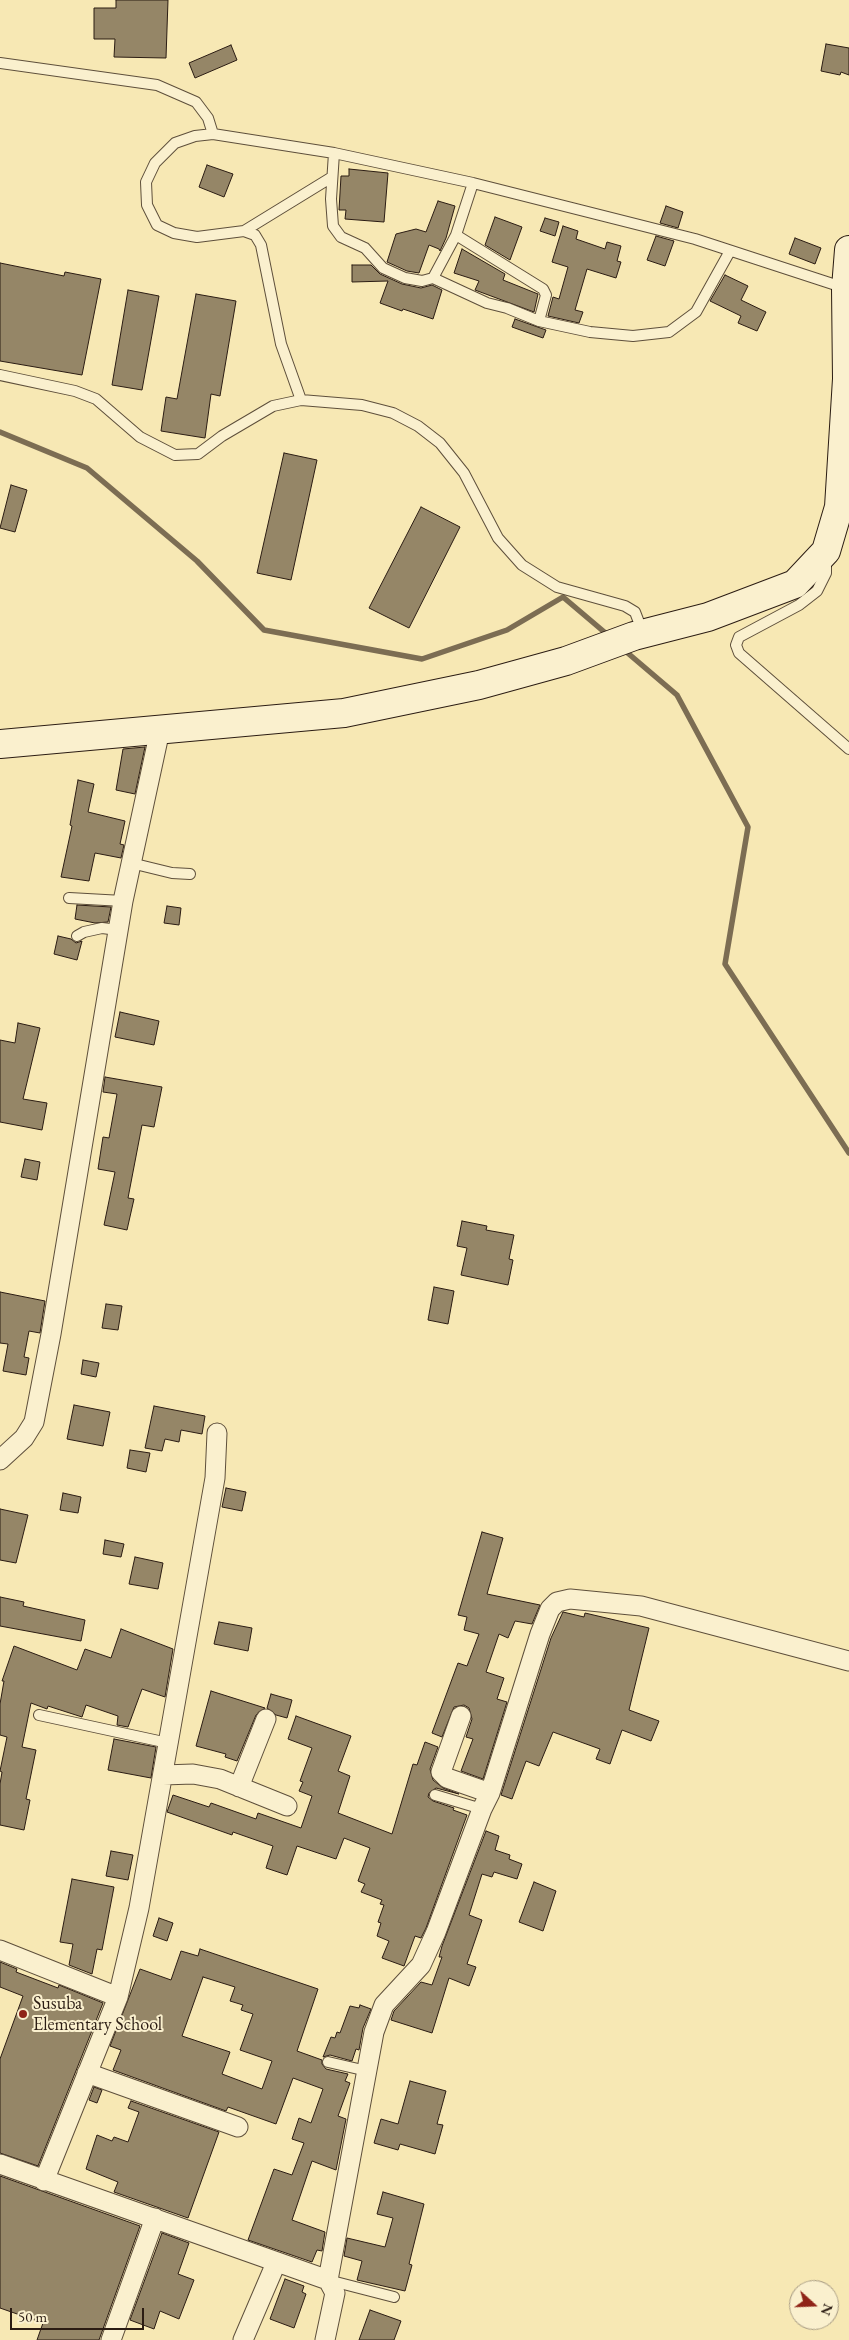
<!DOCTYPE html>
<html>
<head>
<meta charset="utf-8">
<style>
  body { margin:0 }
  #map { position:relative; width:849px; height:2340px; overflow:hidden; background:#f7e8b4; font-family:"EB Garamond",serif }
  canvas { display:block }
  .north { position:absolute; left:789px; top:2280px; width:50px; height:50px; box-sizing:border-box; background:#faf0ce; border:1px solid #a79b83; border-radius:50%; rotate:110deg; font-size:14px; font-weight:700; line-height:20px; text-align:center; color:#2b1c13 }
  .north::after { content:''; display:block; margin:auto; width:18px; height:22px; background:#8f2418; clip-path:polygon(50% 0,100% 100%,50% 72%,0 100%) }
  .scale { position:absolute; left:10px; top:2308px; width:134px; height:22px; box-sizing:border-box; border:2px solid #2b1c13; border-top:0; padding-left:6px; font-size:15px; line-height:18px; white-space:nowrap; color:#2b1c13; -webkit-text-stroke:4px #faf0ce; paint-order:stroke }
</style>
</head>
<body>
<div id="map">
<canvas width="849" height="2340"></canvas>
<div class="north">N</div>
<div class="scale">50 m</div>
</div>
<script>
const c = document.querySelector('canvas').getContext('2d');
c.lineJoin = 'round';
const poly = rows => new Path2D(rows.map(r => 'M' + r).join(''));
function strokePath(path, color, width, dash) { c.strokeStyle = color; c.lineWidth = width; c.lineCap = dash ? 'butt' : 'round'; c.setLineDash(dash || []); c.stroke(path); }
function fill(path, color) { c.fillStyle = color; c.fill(path, 'evenodd'); }
function drawText(font, color, halo, rows, align = 'center') {
  c.font = font + ' "EB Garamond",serif'; c.lineWidth = 4; c.setLineDash([]); c.textBaseline = 'middle'; c.strokeStyle = halo; c.fillStyle = color; for (const [text, x, y, turn = 0] of rows) {
    c.save(); c.translate(x, y); c.rotate((+turn || 0) * Math.PI / 180); c.textAlign = isNaN(turn) ? turn : align; if (halo) c.strokeText(text, 0, 0); c.fillText(text, 0, 0); c.restore();
  }
}
const stream = poly([
  [0,432,87,468,197,561,264,630,422,659,507,630,563,597,609,636],
  [623,649,677,695,748,827,725,964,849,1153]
]);
const building = poly([
  [116,0,168,0,166,58,114,57,115,39,94,39,94,8,116,8,116,0],
  [826,44,849,48,849,75,841,72,840,75,821,71,826,44],
  [231,45,237,60,195,78,189,63,231,45],
  [207,165,233,174,224,197,199,187,207,165],
  [349,169,388,173,384,222,345,219,346,210,339,210,341,176,349,176,349,169],
  [438,201,455,206,446,238,440,251,439,249,429,245,419,273,407,271,387,262,396,234,416,229,426,232,438,201],
  [666,206,683,212,678,228,660,223,666,206],
  [495,217,522,227,510,260,485,245,495,217],
  [545,218,559,222,555,236,540,231,545,218],
  [563,226,578,231,576,239,605,249,607,242,621,246,617,261,621,262,616,278,587,269,575,310,583,312,579,323,548,316,553,297,559,299,568,267,552,262,563,226],
  [656,236,674,241,665,266,647,260,656,236],
  [795,238,821,248,815,264,789,254,795,238],
  [462,249,505,274,503,280,538,294,534,312,475,290,479,281,454,273,462,249],
  [0,263,64,276,65,272,101,279,82,375,0,361,0,263],
  [352,265,371,265,380,274,402,284,421,288,432,285,442,290,433,319,403,309,402,311,380,303,388,281,352,282,352,265],
  [725,275,748,286,741,300,766,312,757,331,738,323,741,316,710,301,725,275],
  [128,290,159,296,142,390,112,385,128,290],
  [196,294,236,301,220,396,211,394,205,438,161,431,166,397,177,399,196,294],
  [515,319,546,330,543,338,512,327,515,319],
  [284,453,317,460,291,580,257,573,284,453],
  [11,485,27,490,15,532,0,528,11,485],
  [421,507,460,527,409,628,369,608,421,507],
  [145,747,135,794,116,790,123,749,145,747],
  [78,780,94,784,88,812,125,821,120,844,124,845,121,858,95,853,89,881,61,877,72,826,70,825,78,780],
  [77,905,111,907,108,922,95,923,75,919,77,905],
  [167,906,181,908,179,925,164,923,167,906],
  [58,936,71,939,76,943,82,941,77,960,54,954,58,936],
  [120,1012,159,1021,154,1045,115,1037,120,1012],
  [18,1023,40,1028,23,1099,47,1103,42,1130,0,1122,0,1040,15,1043,18,1023],
  [105,1077,162,1087,154,1127,142,1125,128,1198,134,1199,127,1230,104,1225,115,1172,98,1169,103,1137,109,1138,117,1094,103,1092,105,1077],
  [25,1159,40,1162,37,1180,21,1177,25,1159],
  [462,1221,487,1226,486,1230,514,1235,509,1259,513,1260,508,1285,461,1275,467,1248,457,1246,462,1221],
  [434,1287,454,1291,448,1324,428,1320,434,1287],
  [0,1292,45,1301,40,1333,29,1331,24,1357,29,1358,26,1375,3,1371,8,1344,0,1343,0,1292],
  [106,1304,122,1306,118,1330,102,1328,106,1304],
  [83,1360,99,1363,96,1377,81,1374,83,1360],
  [74,1405,110,1412,103,1446,67,1439,74,1405],
  [154,1406,205,1416,202,1434,181,1430,179,1442,165,1439,162,1451,145,1448,154,1406],
  [130,1450,150,1453,146,1472,127,1468,130,1450],
  [226,1488,246,1492,242,1511,222,1507,226,1488],
  [63,1493,81,1497,78,1513,60,1510,63,1493],
  [0,1509,28,1515,16,1563,0,1560,0,1509],
  [482,1532,503,1538,487,1594,540,1605,532,1624,515,1621,508,1638,499,1634,486,1672,504,1678,497,1699,507,1702,483,1779,461,1771,473,1739,466,1737,472,1719,469,1708,464,1705,454,1707,442,1737,432,1733,458,1663,467,1666,479,1634,464,1630,467,1617,458,1615,482,1532],
  [105,1540,124,1544,121,1557,103,1554,105,1540],
  [135,1557,163,1563,158,1589,129,1584,135,1557],
  [0,1597,24,1602,23,1606,85,1620,81,1641,0,1626,0,1597],
  [563,1612,584,1617,585,1613,649,1628,629,1710,659,1721,651,1741,622,1730,610,1764,596,1759,600,1749,553,1732,539,1766,526,1761,512,1799,501,1795,551,1638,563,1612],
  [219,1622,252,1628,248,1651,214,1644,219,1622],
  [121,1629,173,1649,165,1697,142,1689,128,1727,117,1725,118,1716,86,1705,82,1717,48,1706,47,1709,31,1703,22,1747,36,1750,26,1799,30,1800,24,1830,0,1825,0,1784,2,1772,0,1771,7,1737,0,1735,0,1704,4,1681,2,1681,14,1646,77,1670,85,1649,111,1658,121,1629],
  [211,1691,265,1708,256,1715,237,1761,225,1757,226,1754,196,1746,211,1691],
  [271,1694,292,1700,287,1718,276,1715,267,1708,271,1694],
  [296,1716,351,1736,338,1771,350,1776,338,1813,392,1834,413,1764,417,1765,425,1742,438,1747,430,1769,433,1780,443,1788,459,1794,436,1788,429,1793,428,1797,433,1801,454,1808,453,1810,467,1815,426,1928,421,1938,415,1936,404,1966,382,1958,389,1941,377,1936,381,1923,378,1922,384,1905,380,1904,382,1900,361,1892,365,1884,358,1881,370,1848,344,1838,336,1859,297,1846,287,1875,266,1868,273,1846,233,1832,232,1835,167,1812,173,1795,209,1807,211,1803,256,1819,258,1813,301,1828,312,1796,299,1791,303,1782,300,1781,312,1748,288,1739,296,1716],
  [114,1739,156,1747,151,1778,108,1770,114,1739],
  [486,1831,499,1836,495,1850,510,1855,509,1859,522,1864,517,1879,494,1872,492,1877,482,1874,469,1915,482,1920,467,1964,476,1967,469,1986,449,1978,432,2033,391,2020,394,2011,421,1982,432,1985,442,1957,439,1957,442,1946,486,1831],
  [111,1851,133,1855,128,1880,106,1876,111,1851],
  [72,1879,114,1887,102,1950,97,1949,92,1974,69,1965,73,1944,60,1942,72,1879],
  [534,1882,556,1891,543,1931,519,1922,534,1882],
  [159,1918,173,1923,167,1941,153,1936,159,1918],
  [200,1949,318,1989,297,2051,322,2060,322,2064,326,2069,348,2074,345,2081,350,2083,338,2116,346,2119,336,2170,312,2161,292,2220,325,2232,322,2251,317,2250,312,2262,248,2240,274,2169,292,2175,304,2143,292,2139,299,2118,311,2123,323,2089,293,2078,276,2124,228,2107,226,2111,113,2070,121,2050,110,2046,140,1969,171,1980,181,1951,198,1956,200,1949],
  [203,1977,235,1987,230,2001,243,2005,241,2010,253,2014,240,2050,272,2061,262,2089,222,2074,230,2052,182,2036,203,1977],
  [0,1962,17,1969,16,1972,58,1988,59,1985,103,2003,38,2166,0,2153,0,2059,23,1996,0,1987,0,1962],
  [360,2005,371,2009,363,2028,359,2050,356,2049,352,2061,330,2055,323,2057,331,2037,335,2038,337,2032,340,2033,350,2006,359,2008,360,2005],
  [410,2081,446,2091,437,2124,443,2125,435,2154,400,2144,398,2150,374,2143,381,2119,398,2124,410,2081],
  [94,2087,102,2090,97,2103,89,2100,94,2087],
  [131,2101,219,2132,188,2218,114,2192,118,2182,86,2169,97,2135,112,2141,114,2137,128,2142,139,2112,128,2108,131,2101],
  [0,2176,140,2226,99,2340,37,2340,43,2323,0,2308,0,2176],
  [383,2192,424,2204,409,2264,412,2265,405,2291,357,2280,362,2261,344,2256,347,2238,385,2247,393,2218,377,2214,383,2192],
  [162,2233,189,2243,178,2274,194,2280,179,2319,160,2311,154,2329,130,2320,162,2233],
  [285,2279,304,2286,302,2292,306,2294,294,2328,270,2319,285,2279],
  [370,2310,401,2321,394,2340,359,2340,370,2310]
]);
const lane = poly([
  [0,63,157,85,196,102,208,118,213,134],
  [334,153,331,199,333,226,341,237,365,248,383,268,405,278,422,281,433,278,456,235,473,183],
  [244,231,332,177],
  [456,235,543,289,546,295,539,321],
  [433,278,487,303,507,308,539,321,590,332,633,336,669,332,696,312,730,251],
  [0,375,75,391,96,399,140,437,175,455,198,454,222,436,273,406,301,400,362,405,393,413,418,426,440,443,464,473,498,538,522,565,557,587,625,606,635,612,640,625,636,632],
  [301,400,281,344,261,245,255,235,244,231,197,237,174,233,157,225,147,205,146,182,155,163,175,143,195,136,213,134,334,153,473,183,695,239,845,288],
  [826,557,826,573,817,591,799,605,739,637,736,645,739,653,849,749],
  [131,863,172,873,190,874],
  [69,898,123,901],
  [77,936,84,932,102,928,118,930],
  [39,1715,168,1743],
  [435,1795,482,1809],
  [328,2062,367,2071],
  [328,2280,394,2297]
]);
const street = poly([
  [0,1460,24,1438,34,1422,51,1334,123,901,160,730],
  [461,1716,441,1772,447,1778,490,1793],
  [163,1775,193,1774,220,1779,287,1806],
  [239,1787,266,1719],
  [0,1950,118,1997],
  [87,2073,238,2127],
  [0,2164,328,2280,335,2293,325,2340],
  [44,2181,118,1997,139,1908,215,1478,217,1433],
  [328,2280,374,2032,384,2005,421,1965,436,1932,482,1809,490,1793,540,1634,550,1609,557,1602,570,1599,641,1606,849,1661],
  [111,2340,155,2218],
  [243,2340,276,2263]
]);
const secondary = poly([
  [0,744,344,713,479,685,566,661,634,636,708,617,795,584,826,551,839,507,847,379,846,288,849,250]
]);
const markers = [
  [23,2014,5,"#8f2418"]
];
const poiNames = [
  ["Susuba",33,2004],
  ["Elementary School",33,2025]
];
strokePath(stream, '#7c6d53', 5.5);
fill(building, '#958667');
strokePath(building, '#2b1c13', 1);
strokePath(lane, '#5e4f3b', 12);
strokePath(street, '#5e4f3b', 21);
strokePath(secondary, '#2b1c13', 30);
strokePath(lane, '#faf0ce', 10);
strokePath(street, '#faf0ce', 19);
strokePath(secondary, '#faf0ce', 28);
for (const [x, y, r, color] of markers) { const dot = new Path2D(); dot.arc(x, y, r, 0, 2 * Math.PI); c.fillStyle = color; c.fill(dot); strokePath(dot, '#faf0ce', 2); }
drawText('18px', '#2b1c13', '#faf0ce', poiNames, 'left');
</script>
</body>
</html>
